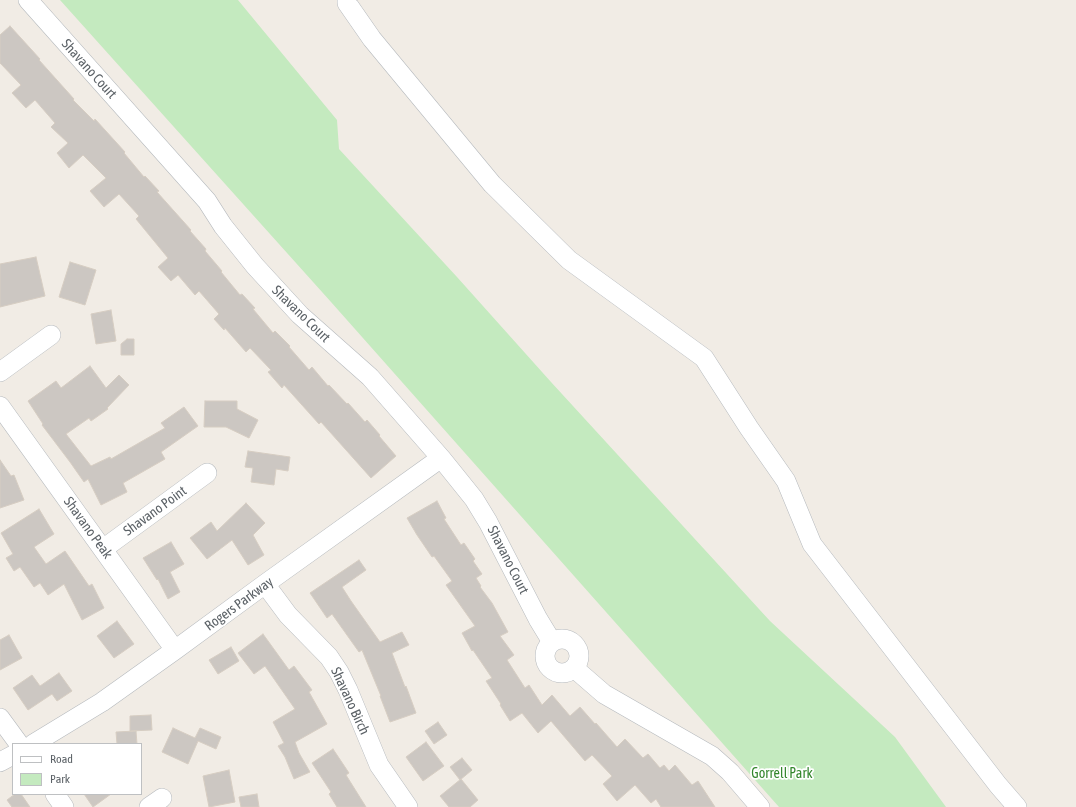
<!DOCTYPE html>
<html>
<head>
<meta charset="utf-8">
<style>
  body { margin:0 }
  #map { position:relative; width:1076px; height:807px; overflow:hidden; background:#f1ece5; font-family:"Asap Condensed",sans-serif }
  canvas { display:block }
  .legend { position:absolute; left:12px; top:743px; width:130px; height:52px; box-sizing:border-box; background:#fff; border:1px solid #bec0c2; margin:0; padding:5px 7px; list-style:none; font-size:12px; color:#5c6267 }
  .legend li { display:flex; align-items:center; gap:8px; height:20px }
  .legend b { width:20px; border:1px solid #bec0c2 }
</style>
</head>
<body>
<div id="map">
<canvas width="1076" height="807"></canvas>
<ul class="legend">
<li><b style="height:5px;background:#fff"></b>Road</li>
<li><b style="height:11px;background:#c4eabf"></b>Park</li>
</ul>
</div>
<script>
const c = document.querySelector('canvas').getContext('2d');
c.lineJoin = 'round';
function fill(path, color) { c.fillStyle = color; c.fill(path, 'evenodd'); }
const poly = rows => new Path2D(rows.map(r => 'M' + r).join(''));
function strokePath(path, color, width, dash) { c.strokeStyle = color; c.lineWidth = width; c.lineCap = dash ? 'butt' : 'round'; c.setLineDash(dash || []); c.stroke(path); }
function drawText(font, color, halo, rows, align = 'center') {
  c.font = font + ' "Asap Condensed",sans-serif'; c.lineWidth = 3.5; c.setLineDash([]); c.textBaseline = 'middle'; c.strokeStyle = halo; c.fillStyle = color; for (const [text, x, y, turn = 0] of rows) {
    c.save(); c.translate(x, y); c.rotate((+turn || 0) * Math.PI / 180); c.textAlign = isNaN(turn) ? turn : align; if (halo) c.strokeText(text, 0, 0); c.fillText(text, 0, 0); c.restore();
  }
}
const green = poly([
  [60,0,238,0,337,120,339,149,457,277,551,382,770,621,895,737,946,807,779,807,331,302]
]);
const building = poly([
  [10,26,40,59,39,60,74,99,73,100,94,121,95,119,125,152,124,153,144,177,145,176,159,191,157,192,191,230,190,231,206,249,205,251,222,271,221,272,240,295,242,294,255,308,253,309,273,333,275,331,290,346,289,347,309,370,312,367,328,386,329,385,347,404,348,403,365,422,367,420,380,435,379,436,396,456,371,478,321,422,319,424,284,385,282,388,268,372,271,370,250,348,246,352,225,328,224,330,214,319,219,314,199,291,195,295,178,275,171,281,158,267,168,258,136,219,139,216,119,194,104,207,90,191,106,178,83,155,69,168,57,153,68,143,51,127,55,123,35,100,26,108,12,93,21,85,0,63,0,35,10,26],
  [36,257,45,296,0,307,0,264,36,257],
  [70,262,96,270,85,305,59,297,70,262],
  [111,310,116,341,96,344,91,314,111,310],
  [127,339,134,339,134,355,121,355,121,344,127,339],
  [90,366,106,388,119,375,129,385,107,408,108,409,91,421,89,418,66,434,91,466,110,457,111,459,165,428,161,423,184,407,198,426,161,452,165,459,123,483,127,492,101,505,88,479,84,482,70,462,42,425,43,424,28,401,56,381,61,388,90,366],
  [205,401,237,401,237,409,258,420,249,438,226,427,204,427,205,401],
  [248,451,290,457,288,471,276,469,274,485,251,482,253,468,245,467,248,451],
  [0,460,11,476,14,475,24,500,0,508,0,460],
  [437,501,446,518,444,519,461,545,464,543,475,559,473,561,482,574,476,578,481,586,480,587,492,603,508,632,500,636,514,655,507,660,525,688,529,685,542,705,552,695,570,716,580,707,595,724,596,723,617,747,625,739,643,758,648,754,660,768,664,765,669,771,675,765,692,785,698,781,715,807,661,807,656,799,651,803,635,785,617,801,603,784,612,776,592,755,585,761,551,721,538,733,522,713,510,721,500,705,501,704,486,681,492,678,473,650,472,651,462,633,475,626,446,585,452,581,434,556,432,557,417,535,407,518,437,501],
  [246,503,265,523,253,535,264,555,248,565,232,540,207,559,190,538,211,522,217,531,246,503],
  [39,509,54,534,34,547,46,564,65,551,89,586,92,584,104,608,82,620,64,584,48,595,40,583,34,587,20,567,14,571,6,558,13,554,1,533,39,509],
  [171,542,184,564,170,572,180,592,168,599,158,579,157,580,143,558,171,542],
  [359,560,366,570,342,587,351,601,380,642,402,632,409,645,392,653,405,687,406,686,416,713,390,722,380,696,381,696,362,650,359,652,332,614,327,618,310,593,359,560],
  [117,621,134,644,114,658,97,636,117,621],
  [263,634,289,670,294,666,312,690,309,692,327,724,295,742,299,753,310,772,294,779,285,757,278,746,284,743,273,722,295,709,265,666,254,674,238,653,263,634],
  [9,635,22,658,0,670,0,640,9,635],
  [231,647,239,661,218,674,209,660,231,647],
  [59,673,72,691,57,701,52,694,28,710,13,688,32,675,40,686,59,673],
  [151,715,152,730,130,731,130,716,151,715],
  [438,722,447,735,434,744,425,731,438,722],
  [173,728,195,738,200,728,221,737,216,749,198,741,188,764,162,752,173,728],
  [136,731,137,744,117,744,116,732,136,731],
  [426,742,444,766,423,781,406,757,426,742],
  [333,749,349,773,346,775,366,807,337,807,329,794,331,792,312,763,333,749],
  [462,758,472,770,460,780,450,767,462,758],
  [229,770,235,802,209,807,203,776,229,770],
  [461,779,478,800,470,807,449,807,440,796,461,779],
  [15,794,21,794,30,807,12,807,7,800,15,794],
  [84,794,111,794,93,807,84,794],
  [257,794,259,807,241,807,239,797,257,794]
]);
const minor = poly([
  [28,0,207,201,223,226,255,266,300,315,370,377,441,458,474,499,488,522,538,619,552,642],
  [347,0,347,3,372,39,492,184,569,260,704,358,749,428,786,481,812,544,998,785,1017,807],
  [0,372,51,335],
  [0,406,175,650],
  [103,549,207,473],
  [265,584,288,615,329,657,339,672,348,690,379,765,408,807],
  '545 656a17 17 0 1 1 34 0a17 17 0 1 1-34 0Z',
  [574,668,604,694,712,756,730,772,760,807],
  [0,718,19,744],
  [33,744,102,702,175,650,265,584,441,458],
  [0,762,13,755],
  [55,794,64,807],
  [149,807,162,798]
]);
const streetNames = [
  ["Shavano Court",89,69,48],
  ["Shavano Court",301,314,44],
  ["Shavano Point",155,511,-36],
  ["Shavano Peak",88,528,54],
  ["Shavano Court",508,560,63],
  ["Rogers Parkway",239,604,-36],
  ["Shavano Birch",350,701,65]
];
const parkNames = [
  ["Gorrell Park",782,774]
];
fill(green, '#c4eabf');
fill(building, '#ccc7c2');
strokePath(building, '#d6cdc2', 1);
strokePath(minor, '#b5b9bd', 20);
strokePath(minor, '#fff', 19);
drawText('14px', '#5c6267', '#fff', streetNames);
drawText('14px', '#33862c', '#fff', parkNames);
</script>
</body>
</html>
